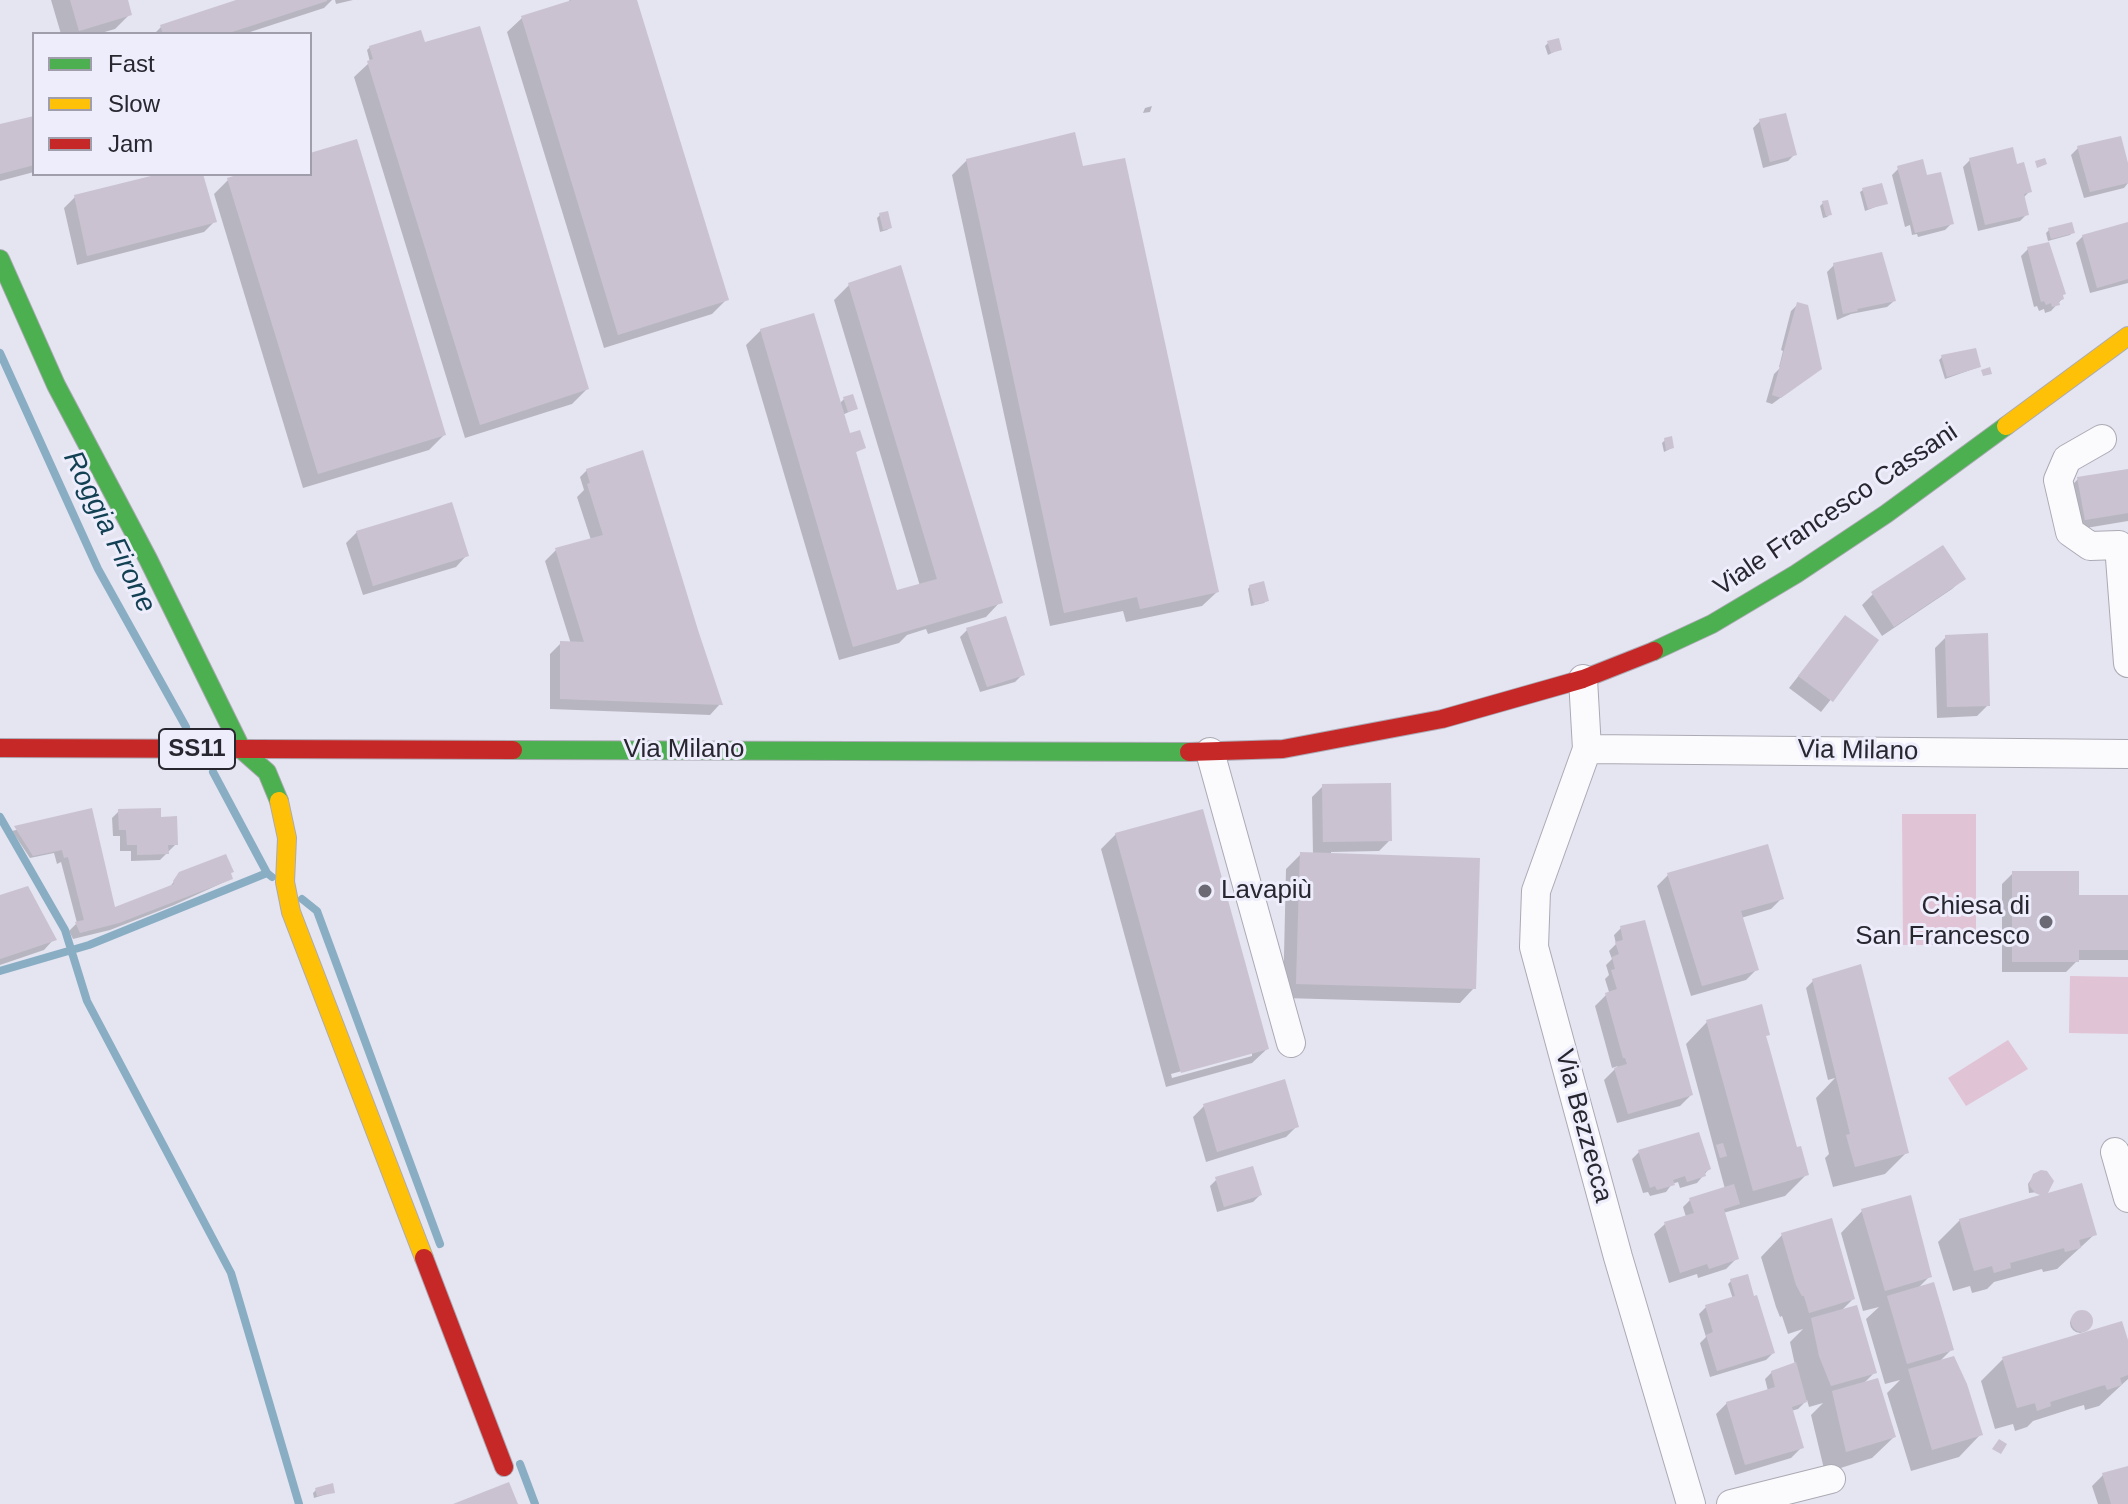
<!DOCTYPE html>
<html>
<head>
<meta charset="utf-8">
<style>
  body { margin:0 }
  #map { position:relative; width:2128px; height:1504px; overflow:hidden; background:#e5e4f1; font-family:Helvetica,sans-serif }
  canvas { display:block }
  .legend { position:absolute; left:32px; top:32px; width:280px; height:144px; box-sizing:border-box; background:#eeedfc; border:2px solid #9f9eaa; margin:0; padding:10px 14px; list-style:none; font-size:24px; color:#282730 }
  .legend li { display:flex; align-items:center; gap:16px; height:40px }
  .legend b { width:40px; border:2px solid #9f9eaa }
</style>
</head>
<body>
<div id="map">
<canvas width="2128" height="1504"></canvas>
<ul class="legend">
<li><b style="height:10px;background:#4caf50"></b>Fast</li>
<li><b style="height:10px;background:#ffc107"></b>Slow</li>
<li><b style="height:10px;background:#c62828"></b>Jam</li>
</ul>
</div>
<script>
const c = document.querySelector('canvas').getContext('2d');
c.lineJoin = 'round';
function fill(path, color) { c.fillStyle = color; c.fill(path, 'evenodd'); }
const poly = rows => new Path2D(rows.map(r => 'M' + r).join(''));
function strokePath(path, color, width, dash) { c.strokeStyle = color; c.lineWidth = width; c.lineCap = dash ? 'butt' : 'round'; c.setLineDash(dash || []); c.stroke(path); }
function drawText(font, color, halo, rows, align = 'center') {
  c.font = font + ' Helvetica,sans-serif'; c.lineWidth = 6; c.setLineDash([]); c.textBaseline = 'middle'; c.strokeStyle = halo; c.fillStyle = color; for (const [text, x, y, turn = 0] of rows) {
    c.save(); c.translate(x, y); c.rotate((+turn || 0) * Math.PI / 180); c.textAlign = isNaN(turn) ? turn : align; if (halo) c.strokeText(text, 0, 0); c.fillText(text, 0, 0); c.restore();
  }
}
const green = poly([
  [1902,814,1976,814,1976,945,1903,945],
  [2070,976,2128,977,2128,1034,2069,1033],
  [2008,1040,2028,1069,1966,1106,1948,1078]
]);
const shadow = poly([
  [51,0,126,0,130,14,115,29,98,34,61,34],
  [242,0,332,0,324,8,244,34,154,34,161,27],
  [335,0,353,0,336,4],
  [569,0,635,0,726,300,712,314,604,348,507,32,522,18,570,2],
  [1548,43,1560,49,1548,55,1545,46],
  [370,47,587,389,572,404,465,438,354,77,370,62,367,50],
  [1152,106,1150,112,1143,113,1145,108],
  [34,118,34,172,0,181,0,126],
  [1760,121,1795,154,1788,161,1763,168,1753,128],
  [2078,148,2128,170,2128,183,2124,188,2084,198,2071,155],
  [310,155,444,435,429,450,303,488,214,194,228,180,247,174,310,174],
  [967,160,1081,166,1217,592,1202,606,1126,622,1123,611,1050,626,952,175],
  [1970,160,2016,167,2030,191,2023,198,2027,214,2020,221,1978,231,1963,167],
  [1899,168,1926,177,1952,223,1945,230,1918,237,1917,234,1912,235,1910,225,1905,227,1892,175],
  [167,174,201,174,215,221,204,232,77,265,64,208,75,197],
  [1863,190,1886,203,1865,211,1860,192],
  [1823,203,1830,214,1827,217,1823,218,1820,206],
  [880,215,890,228,887,230,880,232,877,218],
  [2071,225,2073,232,2070,235,2048,241,2046,233,2049,230],
  [2128,225,2128,283,2090,293,2076,243,2083,236],
  [2028,249,2061,296,2062,299,2051,311,2045,313,2044,309,2039,311,2037,306,2034,307,2021,256],
  [1834,265,1894,301,1887,307,1851,314,1837,320,1827,272],
  [849,285,1000,602,986,617,928,634,926,629,907,635,899,643,839,660,746,345,761,330,839,404,844,399,856,409,842,415,849,437,863,448,854,453,895,593,920,586,834,300],
  [1798,304,1820,369,1772,404,1766,402,1774,374,1781,367,1779,367,1783,351,1781,350,1791,311],
  [1942,357,1979,367,1945,379,1939,360],
  [1665,440,1672,448,1664,452,1662,443],
  [587,470,720,704,710,715,550,709,550,654,561,643,571,644,545,561,556,550,591,540,577,497,584,490,580,477],
  [2128,471,2128,521,2074,530,2067,490,2078,479],
  [357,532,466,556,456,567,363,595,346,543],
  [1963,579,1952,589,1882,636,1862,605,1873,594],
  [1250,586,1267,600,1264,603,1251,606,1248,589],
  [1845,617,1877,641,1821,712,1789,688],
  [967,630,1022,675,1015,682,980,692,960,637],
  [1946,637,1988,705,1977,716,1937,718,1935,648],
  [1323,786,1390,840,1379,851,1331,852,1331,855,1474,988,1460,1003,1283,998,1286,869,1301,854,1313,855,1312,797],
  [90,811,114,910,168,889,180,874,229,874,231,879,174,905,110,930,73,939,69,931,77,923,61,862,57,864,54,853,30,858,12,831],
  [119,811,159,819,176,844,160,860,131,861,131,851,120,851,120,836,113,836,112,818],
  [1116,834,1267,1049,1252,1063,1166,1087,1101,849],
  [1252,1052,1252,1056,1172,1078,1171,1074],
  [1766,847,1782,898,1771,909,1741,918,1757,969,1746,980,1691,996,1657,886,1668,875],
  [2013,873,2077,897,2128,897,2128,960,2078,960,2066,972,2002,972,2002,884],
  [0,897,54,939,44,950,0,965],
  [1621,928,1691,1095,1680,1106,1617,1123,1604,1080,1618,1066,1612,1068,1595,1006,1609,992,1605,979,1609,975,1606,965,1612,959,1609,951,1616,944,1614,935],
  [1813,981,1907,1152,1885,1174,1833,1187,1825,1158,1829,1154,1816,1098,1835,1078,1828,1080,1806,988],
  [1707,1022,1764,1037,1796,1150,1807,1174,1785,1196,1723,1213,1737,1258,1726,1269,1698,1278,1697,1274,1669,1283,1654,1234,1665,1224,1686,1217,1683,1207,1690,1200,1725,1189,1686,1044],
  [1204,1106,1297,1126,1286,1137,1206,1162,1193,1117],
  [1639,1152,1709,1169,1697,1183,1680,1188,1678,1182,1672,1184,1666,1192,1650,1196,1648,1192,1643,1193,1632,1159],
  [2034,1175,2046,1191,2029,1193,2028,1184],
  [1217,1179,1260,1195,1253,1202,1217,1212,1210,1186],
  [1862,1211,1930,1276,1917,1289,1951,1350,1939,1362,1980,1435,1959,1457,1911,1471,1887,1393,1900,1380,1885,1384,1866,1319,1879,1307,1863,1311,1841,1233],
  [1960,1220,2095,1234,2057,1269,2043,1272,2042,1269,1994,1282,1987,1289,1972,1293,1970,1286,1953,1291,1938,1242],
  [1782,1235,1853,1299,1840,1312,1875,1372,1862,1385,1894,1437,1872,1458,1825,1473,1811,1415,1823,1403,1809,1407,1807,1400,1798,1409,1791,1411,1802,1447,1791,1458,1735,1475,1716,1414,1727,1403,1768,1391,1765,1379,1772,1372,1795,1365,1790,1342,1803,1329,1788,1334,1782,1316,1780,1317,1776,1307,1761,1257],
  [1731,1281,1773,1353,1766,1360,1710,1377,1700,1343,1706,1337,1699,1314,1706,1307,1733,1299,1728,1284],
  '2070 1323a10 10 0 1 1 20 0a10 10 0 1 1-20 0Z',
  [2128,1347,2128,1379,2099,1406,2085,1410,2084,1405,2077,1407,2033,1421,2027,1427,2015,1431,2013,1424,1995,1429,1981,1381,2003,1359],
  [2128,1468,2128,1504,2098,1504,2092,1486,2103,1475],
  [316,1490,333,1492,314,1498,313,1493]
]);
const stream = poly([
  [0,353,98,569,186,727],
  [213,772,267,873,272,877],
  [0,817,65,930,87,1001,231,1273,299,1504],
  [302,899,317,911,440,1244],
  [0,971,89,945,267,873],
  [520,1464,535,1504]
]);
const building = poly([
  [70,0,128,0,132,15,79,31],
  [236,0,327,0,327,1,226,34,163,34,160,25],
  [572,0,637,0,729,300,618,335,521,16],
  [480,26,589,389,480,425,367,61,373,59,369,46,421,30,425,42],
  [1559,38,1562,50,1551,53,1547,41],
  [1786,113,1797,155,1770,162,1759,119],
  [34,116,34,165,0,174,0,124],
  [1075,132,1083,166,1125,158,1219,592,1145,608,1140,609,1137,597,1064,613,966,159],
  [2121,136,2128,163,2128,183,2090,192,2077,146],
  [357,139,446,435,318,474,227,178,240,174,310,174,310,153],
  [2013,147,2017,164,2024,162,2032,192,2024,194,2029,215,1985,225,1969,158],
  [2045,158,2047,164,2037,168,2035,161],
  [1923,159,1927,175,1941,172,1954,224,1915,233,1897,166],
  [159,174,203,174,217,222,87,256,74,195],
  [1882,183,1888,204,1868,209,1862,188],
  [1828,200,1832,215,1826,216,1822,201],
  [888,211,892,228,883,230,879,213],
  [2072,222,2075,233,2051,239,2048,228],
  [2128,222,2128,279,2097,288,2082,235],
  [2049,242,2066,294,2063,295,2064,299,2059,301,2060,305,2052,307,2051,303,2046,305,2044,301,2041,302,2027,247],
  [1882,252,1896,301,1857,309,1858,311,1843,314,1833,263],
  [901,265,1003,603,853,647,760,329,814,313,850,433,860,430,866,448,856,452,897,590,937,579,848,283],
  [1797,302,1808,305,1822,369,1781,398,1772,395],
  [1976,348,1981,367,1947,377,1941,355],
  [1990,367,1992,374,1983,376,1981,370],
  [853,394,858,409,848,412,843,397],
  [1672,436,1674,448,1666,450,1664,438],
  [643,450,698,630,723,705,560,699,560,641,584,642,555,548,603,535,587,484,590,483,586,469],
  [2128,469,2128,513,2085,520,2077,477],
  [452,502,469,556,373,586,356,531],
  [1943,545,1966,579,1894,627,1871,592],
  [1264,581,1269,601,1254,605,1249,585],
  [1845,615,1879,640,1833,702,1798,676],
  [1006,616,1025,675,987,687,966,628],
  [1988,633,1990,706,1947,707,1945,635],
  [1391,783,1392,841,1323,842,1322,784],
  [92,808,115,907,174,884,173,881,179,872,226,854,234,872,231,873,233,879,119,923,80,933,75,922,84,920,68,857,64,858,62,850,33,856,14,826],
  [161,808,161,817,177,816,178,845,168,845,169,854,137,855,137,845,127,845,126,830,119,830,118,809],
  [1203,809,1269,1049,1181,1073,1115,833],
  [1768,844,1784,899,1741,911,1759,970,1702,986,1667,873],
  [1300,852,1480,858,1476,989,1296,984],
  [2012,871,2079,871,2079,895,2128,895,2128,950,2079,950,2079,962,2012,962],
  [28,886,57,940,0,959,0,895],
  [1645,920,1693,1095,1628,1114,1614,1068,1627,1064,1625,1058,1623,1058,1605,993,1617,989,1611,970,1615,969,1612,957,1619,954,1615,942,1623,940,1620,926],
  [1861,964,1909,1153,1855,1167,1846,1135,1850,1134,1812,979],
  [1762,1004,1770,1035,1766,1036,1769,1046,1797,1147,1801,1146,1809,1175,1753,1191,1706,1020],
  [1285,1079,1299,1127,1217,1152,1203,1104],
  [1699,1132,1711,1169,1705,1172,1706,1176,1687,1182,1685,1176,1673,1180,1675,1185,1657,1190,1655,1186,1650,1188,1638,1150],
  [1723,1143,1727,1156,1720,1158,1716,1145],
  [1253,1166,1262,1195,1224,1207,1215,1177],
  [2041,1170,2047,1171,2054,1181,2048,1193,2082,1183,2097,1235,2079,1240,2081,1248,2065,1252,2064,1248,2010,1263,2011,1268,1994,1273,1992,1266,1974,1271,1959,1219,2040,1195,2035,1193,2029,1185,2033,1174],
  [1734,1184,1740,1204,1724,1209,1739,1259,1709,1269,1707,1264,1680,1273,1664,1222,1694,1213,1689,1198],
  [1911,1195,1932,1277,1885,1291,1861,1209],
  [1832,1218,1855,1299,1809,1313,1804,1296,1802,1296,1796,1285,1781,1233],
  [1748,1274,1754,1296,1757,1295,1775,1353,1717,1371,1706,1335,1713,1332,1705,1305,1735,1296,1730,1279],
  [1934,1282,1954,1350,1907,1364,1887,1296],
  [1857,1305,1877,1373,1831,1386,1819,1356,1811,1318],
  '2071 1321a11 11 0 1 1 22 0a11 11 0 1 1-22 0Z',
  [2122,1321,2128,1340,2128,1375,2120,1378,2122,1385,2107,1390,2105,1385,2101,1386,2050,1402,2051,1406,2037,1411,2035,1403,2017,1408,2002,1357],
  [1954,1356,1967,1384,1983,1435,1932,1450,1908,1369],
  [1796,1362,1807,1402,1792,1407,1804,1448,1745,1465,1726,1402,1775,1387,1771,1371],
  [1878,1378,1896,1437,1846,1452,1832,1391],
  [1999,1439,2007,1444,2001,1454,1992,1449],
  [2128,1466,2128,1504,2111,1504,2102,1473],
  [509,1482,518,1504,453,1504],
  [333,1483,335,1493,317,1496,315,1488]
]);
const street = poly([
  [2102,439,2067,459,2058,480,2070,532,2090,546,2119,545,2128,663],
  [1583,679,1587,749,1536,891,1534,947,1618,1257,1691,1504],
  [1587,749,2128,754],
  [1210,752,1291,1043],
  [2115,1152,2128,1198],
  [1731,1504,1831,1479]
]);
const fast = poly([
  [0,259,56,385,148,559,242,750,267,772,279,801],
  [1654,651,1712,624,1796,574,1886,514,2006,426],
  [513,750,1189,752]
]);
const slow = poly([
  [2006,426,2128,336],
  [279,801,287,838,285,882,291,912,424,1258]
]);
const jam = poly([
  [0,748,513,750],
  [1189,752,1283,749,1442,719,1583,679,1654,651],
  [424,1258,504,1467]
]);
const markers = [
  [1205,891,8,"#6a6974"],
  [2046,922,8,"#6a6974"]
];
const shields = [
  [197,749,76]
];
const shieldNames = [
  ["SS11",197,749]
];
const streetNames = [
  ["Viale Francesco Cassani",1836,510,-34],
  ["Via Milano",684,750],
  ["Via Milano",1858,751,1],
  ["Via Bezzecca",1583,1126,75]
];
const poiNames = [
  ["Lavapiù",1221,891],
  ["Chiesa di",2030,907,"right"],
  ["San Francesco",2030,937,"right"]
];
const waterNames = [
  ["Roggia Firone",109,532,64]
];
fill(green, '#e0c3d5');
fill(shadow, '#0003');
strokePath(stream, '#89aec4', 8);
fill(building, '#cac2d0');
strokePath(street, '#abaab4', 30);
strokePath(fast, '#abaab4', 20);
strokePath(slow, '#abaab4', 20);
strokePath(jam, '#abaab4', 20);
strokePath(street, '#fbfbfd', 28);
strokePath(fast, '#4caf50', 18);
strokePath(slow, '#ffc107', 18);
strokePath(jam, '#c62828', 18);
for (const [x, y, r, color] of markers) { const dot = new Path2D(); dot.arc(x, y, r, 0, 2 * Math.PI); c.fillStyle = color; c.fill(dot); strokePath(dot, '#eeedfc', 3); }
for (const [x, y, w] of shields) { const box = new Path2D(); box.roundRect(x - w / 2, y - 20, w, 40, 6); c.fillStyle = '#eeedfc'; c.fill(box); strokePath(box, '#282730', 2); }
drawText('bold 24px', '#282730', null, shieldNames);
drawText('26px', '#282730', '#eeedfc', streetNames);
drawText('26px', '#282730', '#eeedfc', poiNames, 'left');
drawText('italic 28px', '#134154', '#eeedfc', waterNames);
</script>
</body>
</html>
